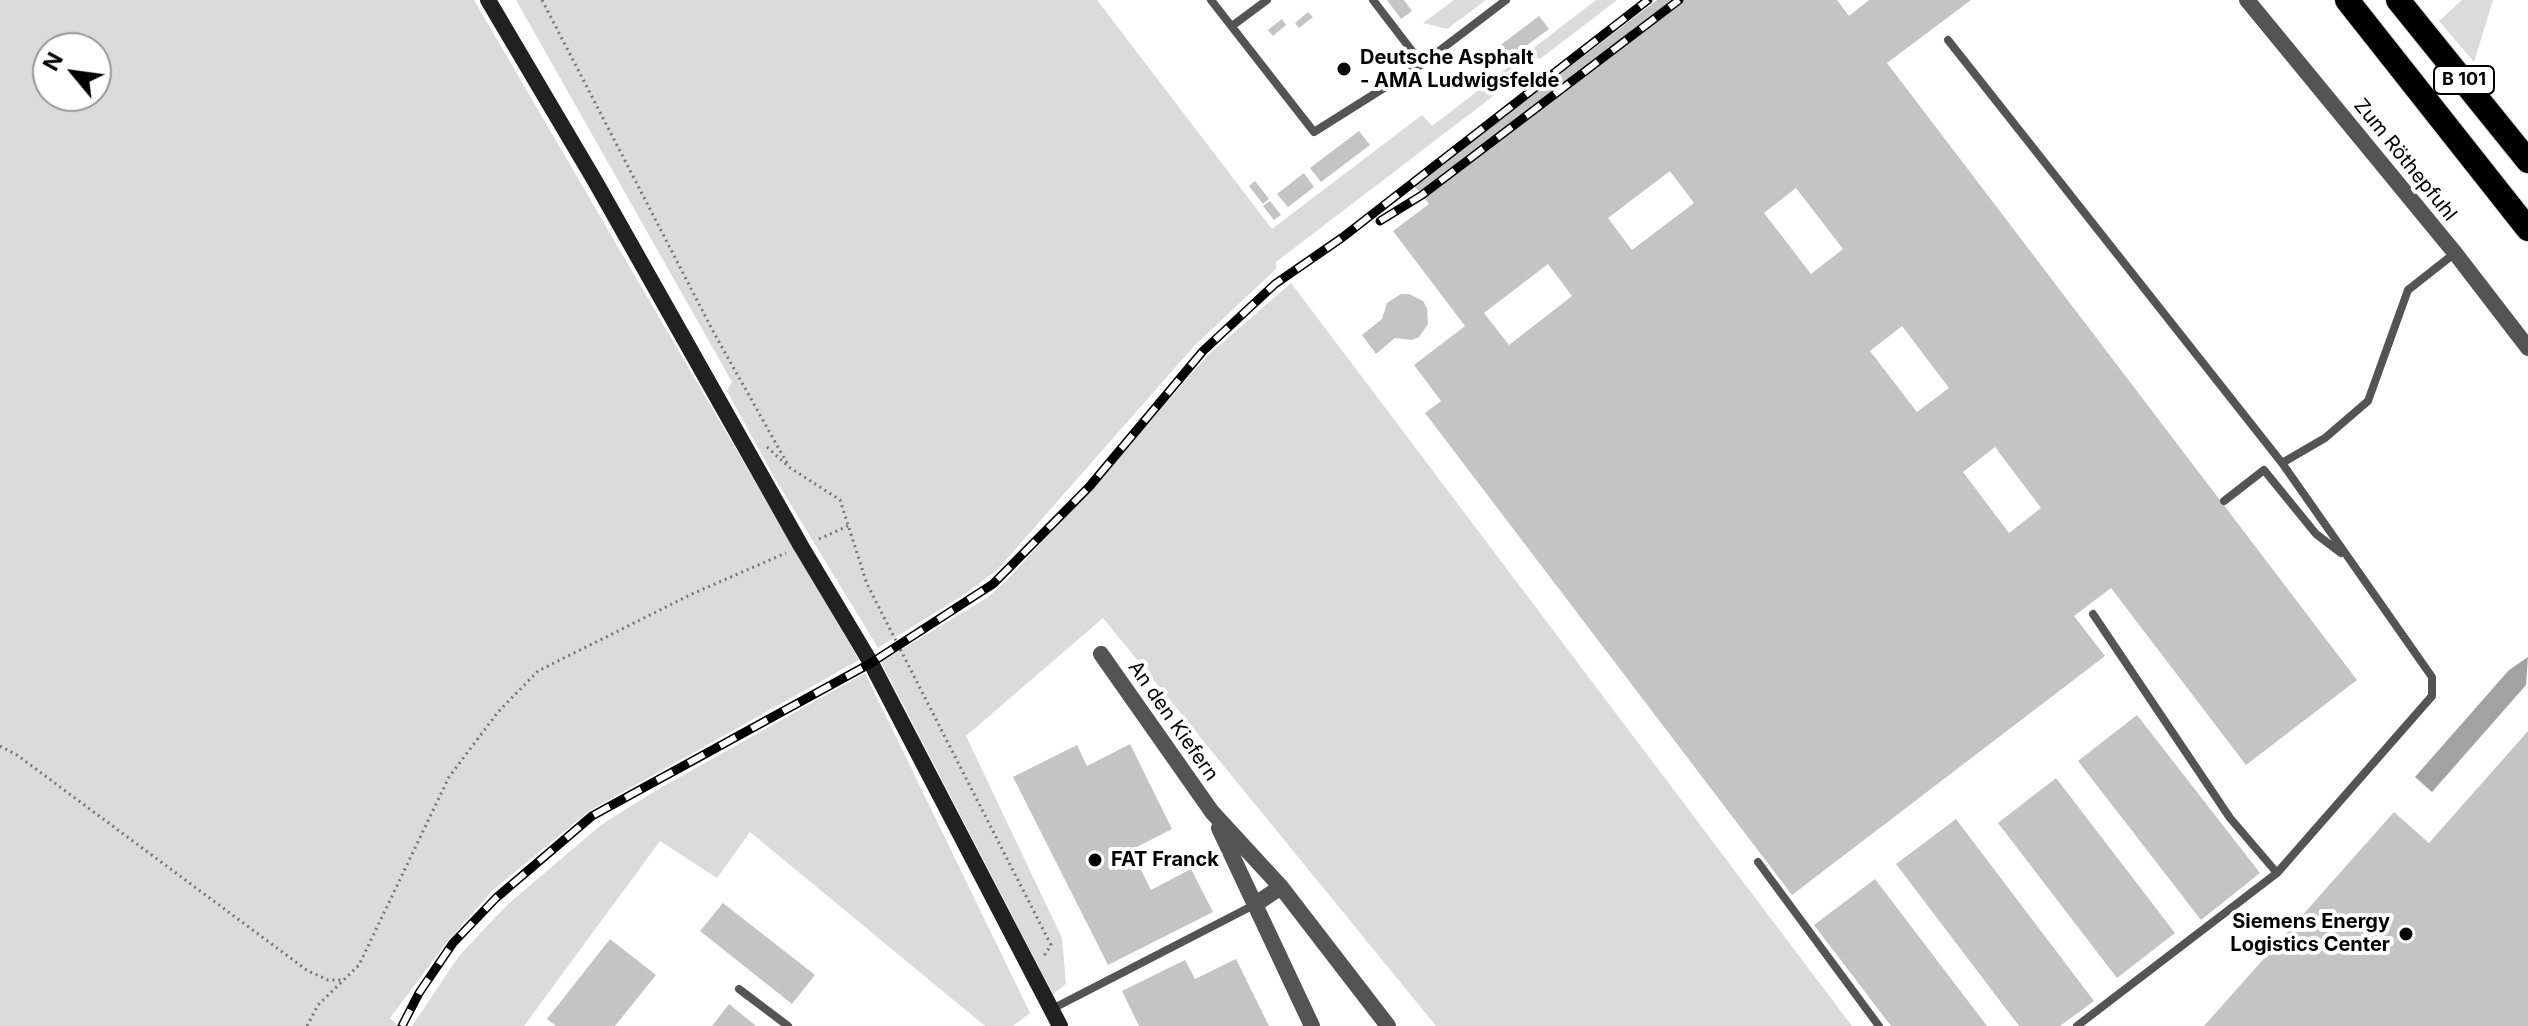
<!DOCTYPE html>
<html>
<head>
<meta charset="utf-8">
<style>
  body { margin:0 }
  #map { position:relative; width:2528px; height:1026px; overflow:hidden; background:#fff; font-family:Inter,sans-serif }
  canvas { display:block }
  .north { position:absolute; left:32px; top:32px; width:80px; height:80px; box-sizing:border-box; background:#fff; border:2px solid #999; border-radius:50%; rotate:299deg; font-size:22px; font-weight:700; line-height:32px; text-align:center; color:#000 }
  .north::after { content:''; display:block; margin:auto; width:28px; height:36px; background:#000; clip-path:polygon(50% 0,100% 100%,50% 72%,0 100%) }
</style>
</head>
<body>
<div id="map">
<canvas width="2528" height="1026"></canvas>
<div class="north">N</div>
</div>
<script>
const c = document.querySelector('canvas').getContext('2d');
c.lineJoin = 'round';
function fill(path, color) { c.fillStyle = color; c.fill(path, 'evenodd'); }
const poly = rows => new Path2D(rows.map(r => 'M' + r).join(''));
function strokePath(path, color, width, dash) { c.strokeStyle = color; c.lineWidth = width; c.lineCap = dash ? 'butt' : 'round'; c.setLineDash(dash || []); c.stroke(path); }
function drawText(font, color, halo, rows, align = 'center') {
  c.font = font + ' Inter,sans-serif'; c.lineWidth = 8; c.setLineDash([]); c.textBaseline = 'middle'; c.strokeStyle = halo; c.fillStyle = color; for (const [text, x, y, turn = 0] of rows) {
    c.save(); c.translate(x, y); c.rotate((+turn || 0) * Math.PI / 180); c.textAlign = isNaN(turn) ? turn : align; if (halo) c.strokeText(text, 0, 0); c.fillText(text, 0, 0); c.restore();
  }
}
const green = poly([
  [0,0,474,0,859,660,589,811,493,890,447,942,390,1018,399,1026,0,1026],
  [48,48,96,48,96,96,48,96],
  [516,0,1097,0,1272,229,1422,115,1432,126,1596,0,1617,0,1540,59,1529,55,1506,73,1509,84,1276,262,1276,269,1195,345,997,570,962,596,878,648,774,477,727,391,732,382],
  [1454,0,1486,0,1447,29,1423,23],
  [2462,0,2493,0,2474,62,2439,21],
  [1291,283,1852,1026,1436,1026,1103,618,966,736,1062,938,1066,984,1053,994,881,662,988,597,1004,583,1090,490,1207,356],
  [865,673,1030,1013,1013,1026,985,1026,750,832,717,878,660,841,524,1026,412,1026,459,956,507,905,601,825,655,791]
]);
const water = poly([
  [2528,657,2526,685,2432,792,2415,777,2509,670]
]);
const building = poly([
  [1387,0,1404,0,1412,11,1401,19],
  [1657,0,1837,0,1849,16,1869,0,1971,0,1887,63,2357,680,2246,765,2111,588,2074,616,2105,656,1792,895,1425,413,1441,401,1414,365,1465,326,1393,231,1429,204,1414,186],
  [1670,171,1694,203,1632,250,1608,218],
  [1796,188,1843,249,1811,274,1764,213],
  [1548,264,1572,296,1509,345,1484,313],
  [1902,326,1949,388,1917,412,1870,351],
  [1995,447,2041,508,2009,533,1963,472],
  [1308,12,1313,17,1299,28,1295,23],
  [1539,16,1549,29,1503,63,1494,50],
  [1282,19,1286,25,1273,36,1268,30],
  [1359,131,1370,145,1321,182,1310,168],
  [1304,173,1314,187,1288,207,1277,194],
  [1255,181,1269,199,1263,204,1249,186],
  [1270,201,1281,215,1274,220,1263,206],
  [1401,294,1409,294,1423,301,1427,308,1428,324,1419,337,1412,340,1395,338,1376,354,1362,335,1382,319,1387,303],
  [2137,715,2260,873,2201,920,2078,761],
  [2528,731,2528,1026,2204,1026,2394,812,2429,843],
  [1130,744,1172,829,1131,850,1151,890,1191,869,1213,912,1108,965,1013,777,1077,745,1087,766],
  [2056,778,2175,933,2117,978,1998,823],
  [1956,819,2094,1001,2060,1026,2019,1026,1896,864],
  [1875,879,1987,1026,1891,1026,1814,925],
  [723,903,815,975,792,1004,700,931],
  [610,939,656,975,615,1026,556,1026,547,1019],
  [1236,959,1269,1026,1139,1026,1122,991,1185,960,1195,979],
  [729,1004,756,1026,712,1026]
]);
const path = poly([
  [542,0,714,333,787,463],
  [767,447,789,467,840,500,867,584,1051,945,1044,956],
  [819,539,848,526],
  [0,746,17,755,308,971,328,980,341,980],
  [307,1026,318,1005,359,965,449,777,498,712,538,671,694,593,786,553]
]);
const lane = poly([
  [1211,0,1314,132,1422,64,1506,0],
  [1373,0,1422,64],
  [1232,26,1267,0],
  [1948,40,2282,463,2432,677,2432,696,2277,873,2077,1026],
  [2282,463,2325,438,2368,401,2408,290,2455,253],
  [2224,501,2264,470,2316,534,2341,553],
  [2093,614,2230,818,2277,873],
  [1758,862,1879,1026],
  [739,989,788,1026],
  [1052,1009,1254,905]
]);
const street = poly([
  [2247,0,2455,253,2528,348],
  [1101,654,1212,812,1281,887,1388,1026],
  [1219,828,1312,1026],
  [1254,905,1281,887]
]);
const secondary = poly([
  [488,0,595,181,801,546,871,663,1060,1026]
]);
const highway = poly([
  [2347,0,2528,229],
  [2398,0,2528,161]
]);
const rail = poly([
  [1380,221,1422,195,1679,0],
  [402,1026,419,993,453,943,496,898,592,816,871,663,993,584,1089,487,1203,351,1275,284,1343,237,1648,0]
]);
const markers = [
  [1344,69,8,"#000"],
  [1095,860,8,"#000"],
  [2406,934,8,"#000"]
];
const shields = [
  [2464,80,60]
];
const shieldNames = [
  ["B 101",2464,80]
];
const poiNames = [
  ["Deutsche Asphalt",1360,58],
  ["- AMA Ludwigsfelde",1360,81],
  ["FAT Franck",1111,860],
  ["Siemens Energy",2390,922,"right"],
  ["Logistics Center",2390,945,"right"]
];
const streetNames = [
  ["Zum Röthepfuhl",2405,160,51],
  ["An den Kiefern",1173,721,55]
];
fill(green, '#dbdbdb');
fill(water, '#a2a2a2');
fill(building, '#c4c4c4');
strokePath(highway, '#dbdbdb', 26);
strokePath(path, '#767676', 3, [2, 4]);
strokePath(lane, '#545454', 8);
strokePath(street, '#545454', 16);
strokePath(secondary, '#212121', 16);
strokePath(highway, '#000', 24);
strokePath(rail, '#000', 9);
strokePath(rail, '#fff', 6, [18]);
for (const [x, y, r, color] of markers) { const dot = new Path2D(); dot.arc(x, y, r, 0, 2 * Math.PI); c.fillStyle = color; c.fill(dot); strokePath(dot, '#fff', 3); }
for (const [x, y, w] of shields) { const box = new Path2D(); box.roundRect(x - w / 2, y - 14, w, 28, 6); c.fillStyle = '#fff'; c.fill(box); strokePath(box, '#000', 2); }
drawText('bold 18px', '#000', null, shieldNames);
drawText('bold 20px', '#000', '#fff', poiNames, 'left');
drawText('20px', '#000', '#fff', streetNames);
</script>
</body>
</html>
